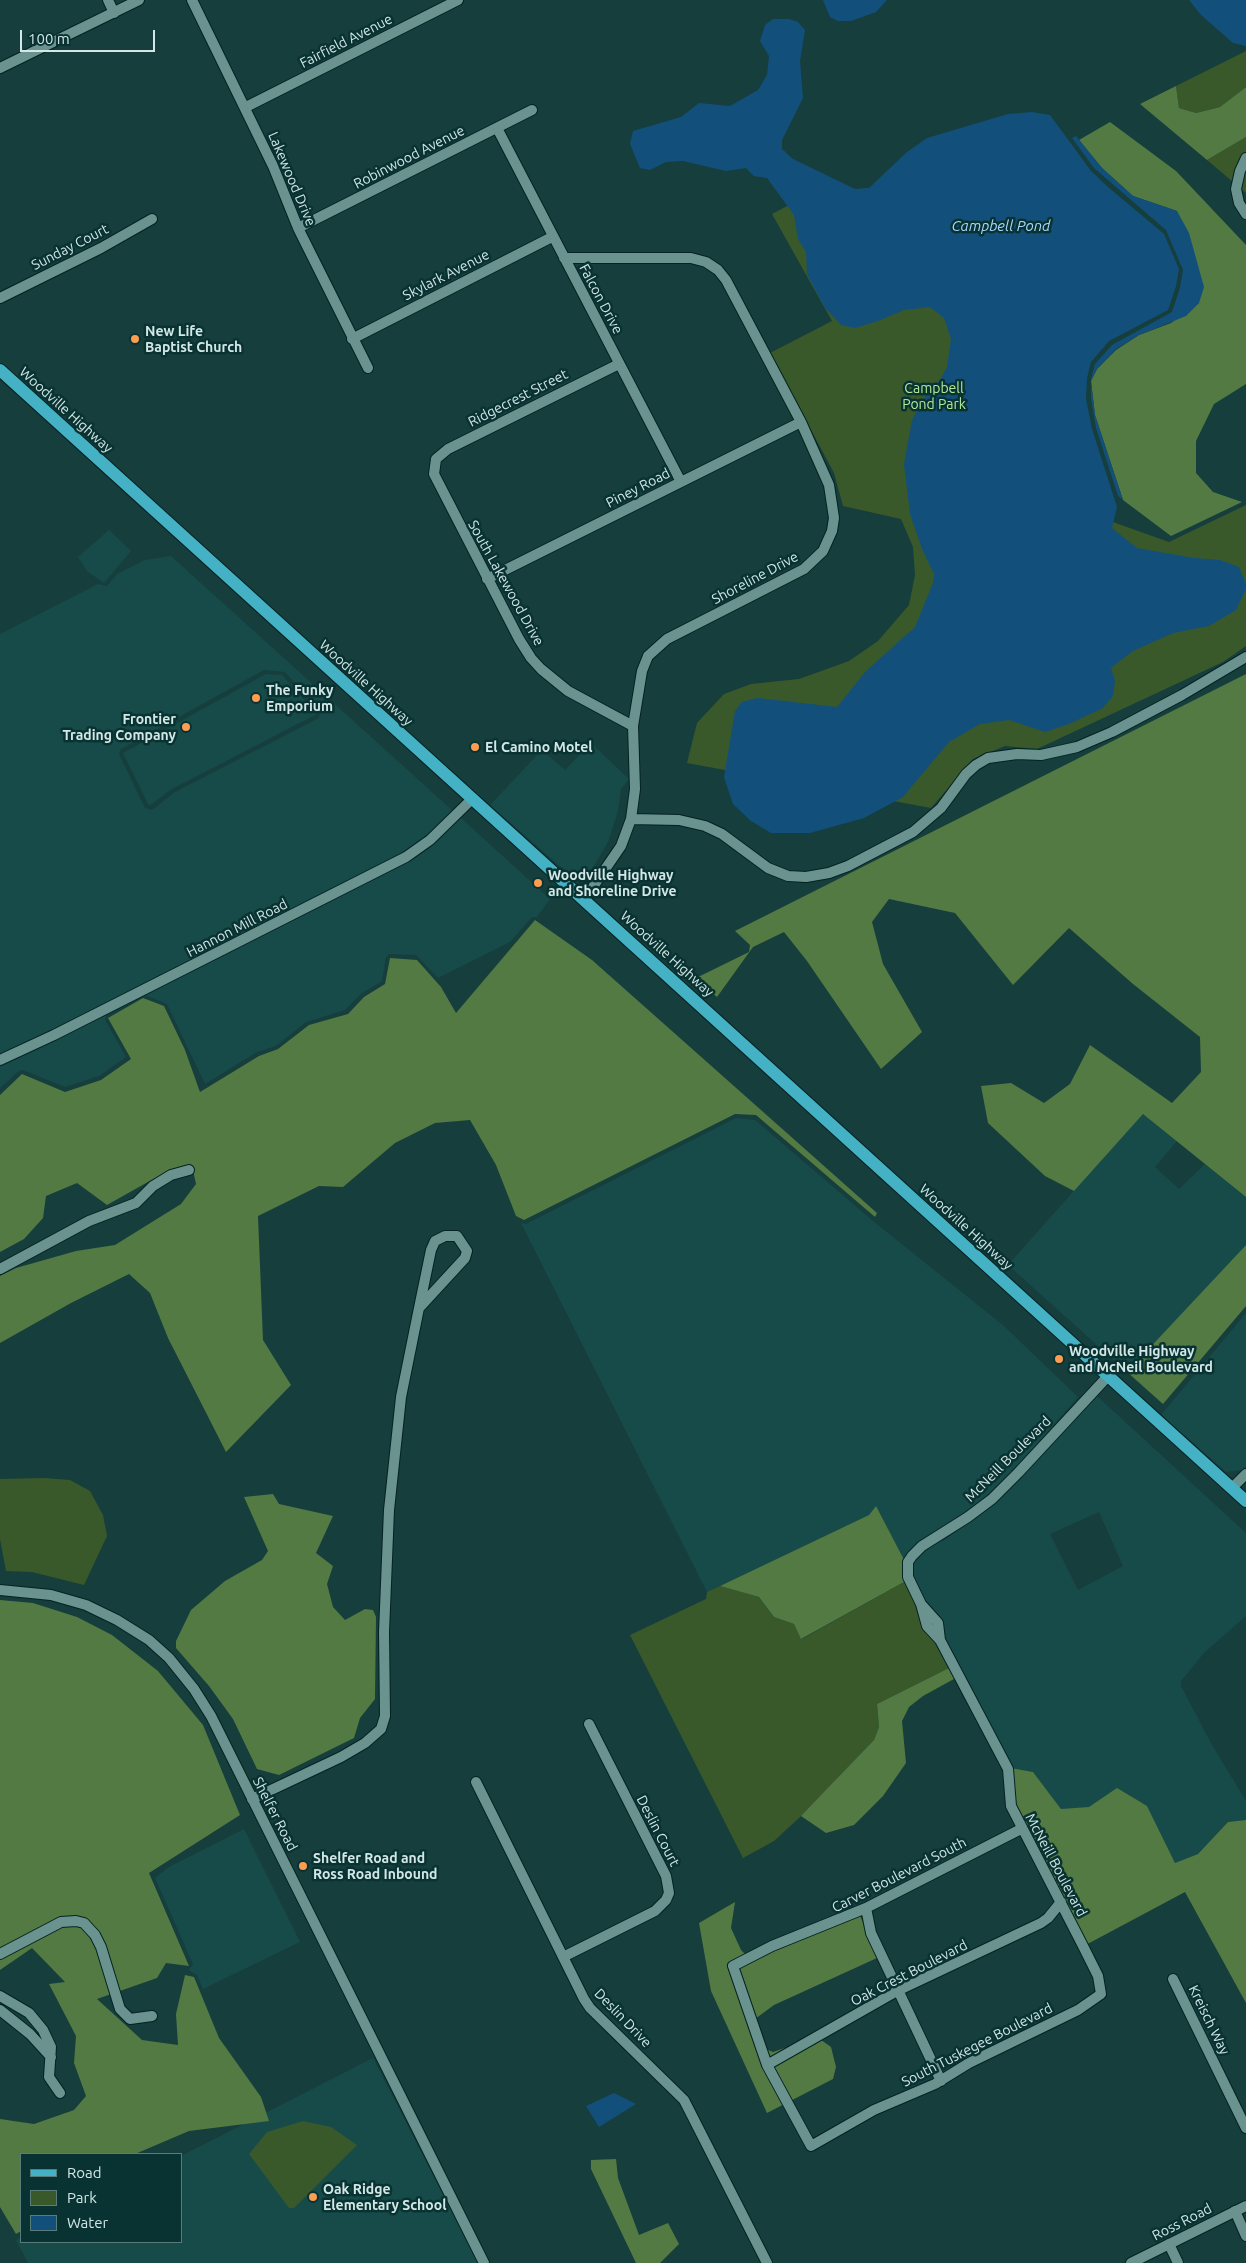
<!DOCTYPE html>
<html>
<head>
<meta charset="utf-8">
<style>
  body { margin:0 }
  #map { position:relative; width:1246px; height:2263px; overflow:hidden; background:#163e3c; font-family:Ubuntu,sans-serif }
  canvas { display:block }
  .legend { position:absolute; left:20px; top:2153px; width:162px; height:90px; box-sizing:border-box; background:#093332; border:1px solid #597b7a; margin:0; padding:6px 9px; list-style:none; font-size:15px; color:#d2e7e6 }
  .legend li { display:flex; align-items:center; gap:10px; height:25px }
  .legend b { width:25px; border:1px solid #597b7a }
  .scale { position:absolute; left:20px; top:30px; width:135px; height:22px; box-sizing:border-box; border:2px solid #d2e7e6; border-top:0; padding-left:6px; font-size:15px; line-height:18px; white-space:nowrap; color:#d2e7e6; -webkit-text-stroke:4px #093332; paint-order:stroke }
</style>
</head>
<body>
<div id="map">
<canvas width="1246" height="2263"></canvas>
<ul class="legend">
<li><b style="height:6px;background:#45b1c5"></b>Road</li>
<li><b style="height:14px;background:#39592b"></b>Park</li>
<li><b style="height:14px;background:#12507b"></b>Water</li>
</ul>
<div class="scale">100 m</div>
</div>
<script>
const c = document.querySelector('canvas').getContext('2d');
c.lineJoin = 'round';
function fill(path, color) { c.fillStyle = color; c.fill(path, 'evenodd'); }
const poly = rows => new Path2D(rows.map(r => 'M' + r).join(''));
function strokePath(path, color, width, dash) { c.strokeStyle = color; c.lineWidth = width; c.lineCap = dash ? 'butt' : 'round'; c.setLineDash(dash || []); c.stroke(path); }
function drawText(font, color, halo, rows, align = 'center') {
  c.font = font + ' Ubuntu,sans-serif'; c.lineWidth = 5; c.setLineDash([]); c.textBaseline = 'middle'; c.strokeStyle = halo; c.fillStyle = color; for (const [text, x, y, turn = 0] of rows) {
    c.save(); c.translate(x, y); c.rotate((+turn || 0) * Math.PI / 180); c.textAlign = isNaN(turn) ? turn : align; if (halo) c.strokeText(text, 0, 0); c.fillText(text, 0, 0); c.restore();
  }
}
const built = poly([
  [109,530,131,551,104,583,87,571,78,557],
  [171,556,453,811,427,836,404,852,52,1031,0,1054,0,634,98,584,107,586,117,574,145,560],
  [264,670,285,672,320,711,319,718,175,792,152,810,145,808,119,754,121,749],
  [266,674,282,675,317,714,172,789,149,806,123,753],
  [591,743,629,779,621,789,618,811,608,842,594,866,578,882,490,805,542,750,565,770],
  [461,818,550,899,537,917,532,917,510,942,438,978,416,955,389,954,386,957,382,981,362,993,345,1010,306,1022,276,1046,257,1052,205,1084,167,1004,145,995,409,861,434,844],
  [106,1015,105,1020,126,1057,99,1076,65,1087,23,1070,19,1071,0,1088,0,1066],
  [1143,1113,1177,1141,1155,1167,1179,1189,1205,1164,1246,1197,1246,1245,1127,1372,1008,1265],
  [736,1118,755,1120,873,1221,1004,1326,1078,1397,1015,1469,988,1495,938,1532,943,1541,995,1503,1097,1396,1246,1533,1246,1616,1204,1653,1181,1681,1181,1686,1212,1745,1246,1801,1246,1820,1228,1822,1198,1854,1175,1863,1147,1806,1061,1809,1033,1772,1011,1768,876,1506,869,1515,707,1592,521,1223,526,1224],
  [1099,1512,1123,1566,1078,1590,1050,1534],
  [1246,1313,1246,1466,1242,1470,1226,1472,1161,1415],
  [244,1829,300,1942,203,1989,197,1975,189,1970,193,1964,155,1878,169,1867],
  [373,2058,478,2263,28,2263,16,2240,21,2237,21,2242,181,2242,181,2156]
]);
const green = poly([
  [1246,51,1246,87,1220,107,1196,113,1179,108,1176,86],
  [1246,137,1246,193,1207,160],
  [1068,168,1059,383,1082,511,1169,542,1246,505,1246,646,1223,662,1037,749,1005,746,973,759,931,808,687,763,697,723,724,694,751,684,799,679,849,661,878,641,909,605,915,575,913,547,901,519,843,506,834,473,770,353,832,321,772,214,810,194],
  [44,1478,70,1480,90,1491,103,1515,107,1536,84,1585,32,1572,6,1571,0,1539,0,1479],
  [913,1577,957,1664,877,1704,879,1727,874,1740,812,1806,774,1841,743,1858,630,1635,706,1599,707,1592,720,1586,759,1597,774,1617,794,1624,802,1639],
  [303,2121,331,2127,357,2145,294,2208,289,2208,249,2154,267,2132]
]);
const forest = poly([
  [1176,86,1179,108,1196,113,1220,107,1246,87,1246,137,1207,160,1140,104],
  [1110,122,1176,171,1246,245,1246,384,1214,404,1196,441,1196,473,1213,492,1242,502,1171,536,1123,500,1095,415,1091,381,1097,369,1116,350,1139,335,1171,323,1199,303,1177,211,1133,196,1102,168,1079,140],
  [1246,674,1246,1197,1143,1114,1074,1191,1045,1176,988,1123,981,1086,1011,1083,1044,1103,1070,1084,1090,1045,1172,1103,1201,1072,1200,1037,1133,984,1069,928,1013,985,955,913,889,899,872,922,883,964,922,1032,881,1069,807,961,784,932,753,947,717,997,696,978,749,952,750,945,735,931],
  [535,920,592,960,877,1213,875,1217,756,1115,735,1114,524,1220,516,1216,496,1165,470,1120,435,1123,395,1143,343,1187,319,1186,258,1216,263,1340,291,1385,226,1452,168,1338,150,1293,129,1274,71,1303,0,1343,0,1276,16,1268,76,1251,115,1245,181,1204,196,1184,192,1166,155,1178,107,1205,77,1183,46,1196,43,1218,24,1239,0,1252,0,1095,22,1074,65,1092,101,1080,131,1059,108,1018,143,998,164,1006,185,1050,200,1092,259,1056,278,1049,309,1025,348,1014,364,997,385,984,390,958,417,960,441,987,456,1013],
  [1246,1245,1246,1306,1163,1404,1127,1372],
  [273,1494,279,1504,333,1516,316,1553,333,1566,327,1584,333,1607,345,1620,365,1609,373,1610,376,1617,375,1699,360,1718,354,1738,279,1775,257,1769,233,1719,209,1686,176,1648,176,1641,191,1610,225,1581,262,1560,268,1551,244,1497],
  [876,1506,913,1577,801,1639,794,1624,774,1617,759,1597,720,1586,869,1515],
  [0,1600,33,1603,77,1617,112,1635,158,1671,203,1725,240,1815,149,1873,189,1966,166,1963,157,1978,97,1999,142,2040,178,2045,176,2014,185,1975,194,1977,219,2038,261,2097,269,2121,189,2131,135,2154,21,2154,21,2231,16,2234,0,2207,0,2119,34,2124,74,2110,86,2096,74,2063,76,2036,49,1984,65,1982,32,1948,0,1970],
  [957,1664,963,1674,923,1696,909,1707,902,1721,906,1763,883,1796,854,1825,826,1833,801,1816,874,1740,879,1727,877,1704],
  [1011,1768,1033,1772,1061,1809,1089,1807,1117,1788,1147,1806,1175,1863,1198,1854,1228,1822,1246,1820,1246,2003,1185,1892,1080,1948,1009,1791],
  [735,1902,731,1928,741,1950,751,1960,785,1947,858,1910,877,1958,774,2005,755,2019,768,2050,773,2052,817,2037,831,2047,836,2067,833,2079,767,2113,711,1991,699,1923],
  [616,2159,618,2178,639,2235,668,2223,679,2244,660,2263,636,2263,591,2169,591,2160]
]);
const water = poly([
  [823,0,887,0,876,12,851,21,838,21,830,17],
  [1189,0,1246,0,1246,46,1233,43,1201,15],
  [773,19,789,19,798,22,805,30,800,61,803,98,782,140,782,149,793,159,855,189,869,188,907,152,927,138,1008,114,1032,112,1050,115,1091,171,1108,187,1164,234,1179,269,1176,286,1168,310,1109,341,1091,362,1087,378,1086,399,1092,429,1117,507,1112,528,1137,548,1194,558,1220,560,1239,567,1246,584,1246,589,1236,610,1209,626,1173,633,1133,651,1111,668,1115,681,1113,696,1103,708,1069,724,1045,732,1009,720,980,724,949,742,903,797,864,818,810,833,771,833,751,821,733,804,724,777,735,711,742,702,757,698,837,707,866,671,915,627,933,583,934,574,922,549,910,514,904,464,912,420,926,395,940,380,947,367,951,339,944,318,930,307,904,310,878,321,855,328,841,325,825,308,807,274,806,252,798,239,794,215,767,178,754,176,746,168,726,171,683,161,666,162,650,170,640,168,630,144,633,131,681,117,699,103,730,106,758,90,767,75,769,56,760,41,765,25],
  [1076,136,1102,168,1133,196,1177,211,1189,233,1204,287,1199,303,1186,316,1139,335,1116,349,1097,369,1091,381,1095,415,1123,500,1118,496,1096,428,1091,399,1091,379,1095,364,1112,345,1172,312,1180,288,1183,270,1166,230,1094,168,1072,138],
  [614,2093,636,2104,599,2127,586,2106]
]);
const minor = poly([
  [108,0,114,13],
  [192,0,273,166,298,228,368,368],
  [246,107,458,0],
  [497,128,681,482],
  [1246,158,1240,171,1236,189,1239,203,1246,214],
  [298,228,532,110],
  [564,258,691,258,706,262,718,270,726,280,801,422,829,485,834,518,832,531,823,551,804,569,667,639,648,656,642,671,633,726,635,789,631,819,621,846,584,900],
  [0,298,101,248,152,219],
  [352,339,552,237],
  [619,364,448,449,436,459,434,474,519,639,531,658,541,669,568,691,633,726],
  [487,579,801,422],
  [631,819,679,820,705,826,722,834,768,868,788,876,806,877,829,873,848,866,913,832,941,808,966,774,976,765,988,758,1017,754,1041,755,1077,747,1112,732,1182,695,1246,657],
  [0,1060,54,1035,406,857,430,840,472,799],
  [0,1269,89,1221,136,1203,153,1186,171,1175,189,1170],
  [1232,1488,1246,1474],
  [921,1604,938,1623,940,1640,1008,1769,1011,1806,1083,1946,1098,1976,1101,1994,1078,2010,969,2063,935,2084,874,2110,811,2146,767,2065,733,1966,772,1946,866,1908,1021,1829],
  [940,1640,927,1626,921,1604,908,1577,908,1562,912,1556,922,1546,968,1517,992,1499,1018,1473,1109,1375],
  [476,1782,584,1999,590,2008,684,2100,767,2263],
  [252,1799,341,1757,365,1743,381,1729,385,1716,384,1632,389,1510,401,1397,419,1308,465,1258,467,1251,457,1236,445,1236,435,1241,431,1250,419,1308],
  [866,1908,871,1933,941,2081],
  [0,1954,61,1922,76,1921,84,1923,95,1935,101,1947,120,2009,130,2019,152,2016],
  [563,1957,655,1911,666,1900,669,1893,666,1876,589,1724],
  [1173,1979,1246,2128],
  [0,1996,29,2013,43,2030,51,2047,49,2077,60,2093],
  [0,2010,30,2034,51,2057],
  [767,2065,897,1991,1041,1923,1048,1918,1061,1902],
  [1235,2211,1246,2236],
  [1169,2244,1178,2263]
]);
const tertiary = poly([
  [0,68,139,0],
  [0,1590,51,1595,86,1605,117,1620,149,1640,169,1658,194,1689,211,1716,484,2263],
  [1131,2263,1246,2206]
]);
const primary = poly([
  [0,370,1246,1501]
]);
const markers = [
  [135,339,5,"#fc9d52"],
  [256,698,5,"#fc9d52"],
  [186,727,5,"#fc9d52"],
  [475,747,5,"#fc9d52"],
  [538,883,5,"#fc9d52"],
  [1059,1359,5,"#fc9d52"],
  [303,1866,5,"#fc9d52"],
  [313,2197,5,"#fc9d52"]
];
const streetNames = [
  ["Fairfield Avenue",346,41,-27],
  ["Robinwood Avenue",409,157,-27],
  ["Lakewood Drive",292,179,67],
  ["Sunday Court",70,247,-27],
  ["Skylark Avenue",446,275,-27],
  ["Falcon Drive",601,299,62],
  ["Ridgecrest Street",518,398,-27],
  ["Woodville Highway",66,410,42],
  ["Piney Road",638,488,-27],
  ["Shoreline Drive",755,578,-28],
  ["South Lakewood Drive",506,583,61],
  ["Woodville Highway",366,683,42],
  ["Hannon Mill Road",237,928,-27],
  ["Woodville Highway",667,954,42],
  ["Woodville Highway",966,1227,42],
  ["McNeill Boulevard",1008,1459,-45],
  ["Shelfer Road",275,1814,63],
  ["Deslin Court",658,1831,63],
  ["McNeill Boulevard",1056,1865,62],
  ["Carver Boulevard South",899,1875,-27],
  ["Oak Crest Boulevard",909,1973,-27],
  ["Deslin Drive",623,2018,46],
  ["Kreisch Way",1209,2020,64],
  ["South Tuskegee Boulevard",977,2045,-27],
  ["Ross Road",1182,2222,-27]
];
const poiNames = [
  ["New Life",145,331],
  ["Baptist Church",145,347],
  ["The Funky",266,690],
  ["Emporium",266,706],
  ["Frontier",176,719,"right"],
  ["Trading Company",176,735,"right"],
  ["El Camino Motel",485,747],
  ["Woodville Highway",548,875],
  ["and Shoreline Drive",548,891],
  ["Woodville Highway",1069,1351],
  ["and McNeil Boulevard",1069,1367],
  ["Shelfer Road and",313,1858],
  ["Ross Road Inbound",313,1874],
  ["Oak Ridge",323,2189],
  ["Elementary School",323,2205]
];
const parkNames = [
  ["Campbell",934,388],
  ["Pond Park",934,404]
];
const waterNames = [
  ["Campbell Pond",1001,226]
];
fill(built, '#174b4a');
fill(green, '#39592b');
fill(forest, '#537a43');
fill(water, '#12507b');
strokePath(minor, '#042322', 12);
strokePath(tertiary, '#042322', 12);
strokePath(primary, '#042322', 14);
strokePath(minor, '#6a928f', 10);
strokePath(tertiary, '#6a928f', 10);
strokePath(primary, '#45b1c5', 12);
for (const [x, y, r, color] of markers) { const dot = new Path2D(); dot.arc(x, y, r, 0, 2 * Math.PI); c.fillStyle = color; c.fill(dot); strokePath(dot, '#093332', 2); }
drawText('14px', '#d2e7e6', '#093332', streetNames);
drawText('bold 14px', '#d2e7e6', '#093332', poiNames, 'left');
drawText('14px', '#afe998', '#093332', parkNames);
drawText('italic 15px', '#a8d6fe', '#093332', waterNames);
</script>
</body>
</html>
